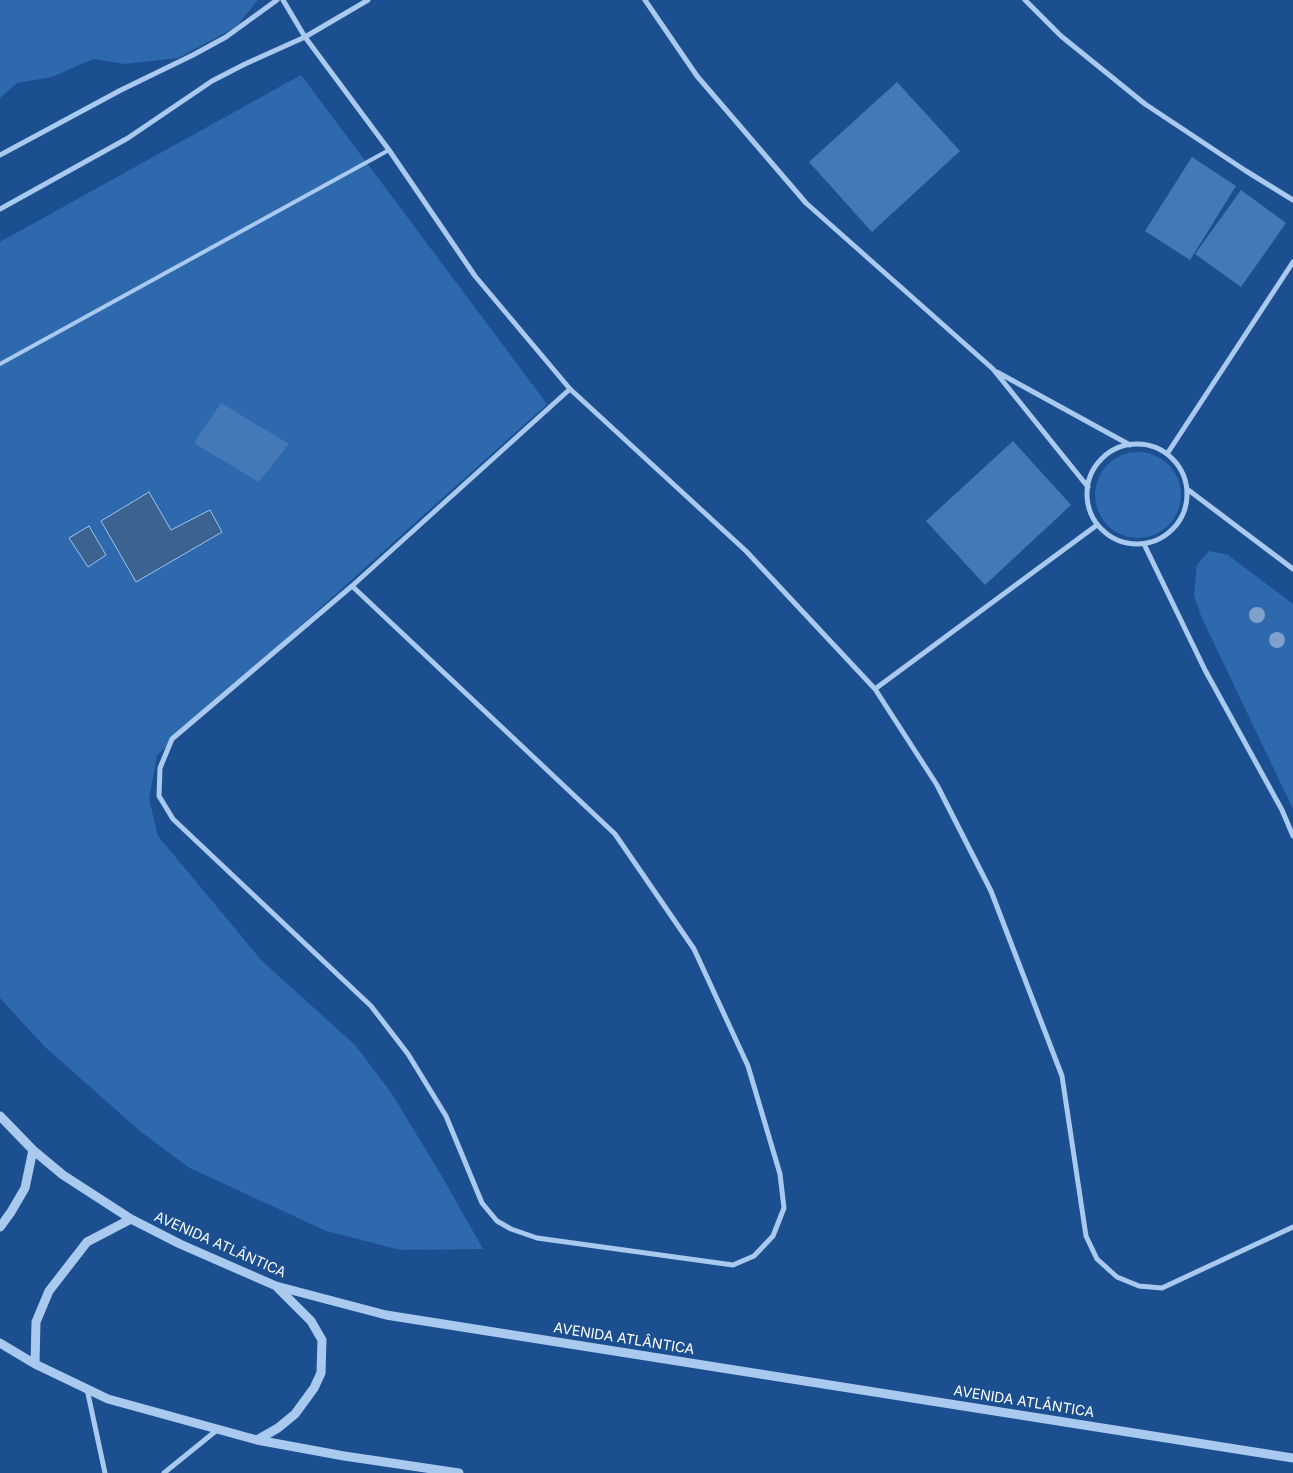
<!DOCTYPE html>
<html>
<head>
<meta charset="utf-8">
<style>
  body { margin:0 }
  canvas { display:block; background:#1b4f8f }
</style>
</head>
<body>
<canvas width="1293" height="1473"></canvas>
<script>
const c = document.querySelector('canvas').getContext('2d');
c.lineJoin = 'round';
function fill(path, color) { c.fillStyle = color; c.fill(path, 'evenodd'); }
const poly = rows => new Path2D(rows.map(r => 'M' + r).join(''));
function strokePath(path, color, width, dash) { c.strokeStyle = color; c.lineWidth = width; c.lineCap = dash ? 'butt' : 'round'; c.setLineDash(dash || []); c.stroke(path); }
function drawText(font, color, halo, rows, align = 'center') {
  c.font = font + ' Inter,sans-serif'; c.lineWidth = 4; c.setLineDash([]); c.textBaseline = 'middle'; c.strokeStyle = halo; c.fillStyle = color; for (const [text, x, y, turn = 0] of rows) {
    c.save(); c.translate(x, y); c.rotate((+turn || 0) * Math.PI / 180); c.textAlign = isNaN(turn) ? turn : align; if (halo) c.strokeText(text, 0, 0); c.fillText(text, 0, 0); c.restore();
  }
}
const green = poly([
  [0,0,258,0,236,27,178,58,125,64,93,59,52,77,17,83,0,98],
  [301,75,547,404,157,755,149,799,158,836,262,961,355,1045,390,1091,440,1173,483,1249,401,1250,326,1231,188,1167,140,1131,45,1047,0,998,0,242],
  '1095 495a43 43 0 1 1 86 0a43 43 0 1 1-86 0Z',
  [1209,551,1228,555,1293,604,1293,809,1201,616,1194,595,1197,565]
]);
const water = poly([
  [149,492,171,530,210,510,222,532,136,582,101,521,149,492],
  [89,526,106,555,88,567,69,538,89,526]
]);
const building = poly([
  [897,82,960,151,872,232,809,162],
  [1192,157,1236,186,1190,260,1145,231],
  [1241,190,1286,223,1241,287,1195,254],
  [221,403,289,444,259,482,194,443],
  [1013,441,1071,505,985,585,926,521]
]);
const service = poly([
  [0,364,389,150]
]);
const minor = poly([
  [283,0,305,37,389,150,475,276,570,389,746,551,875,689,937,785,991,891,1062,1076,1086,1236,1097,1259,1117,1277,1139,1286,1162,1288,1293,1227],
  [645,0,697,76,806,203,993,369,1088,487],
  [1025,0,1061,36,1145,104,1246,171,1293,200],
  [0,155,121,90,193,55,226,37,277,0],
  [0,209,128,138,212,81,245,64,305,37,368,0],
  [997,372,1130,445],
  '1087 494a50 50 0 1 1 100 0a50 50 0 1 1-100 0Z',
  [1167,454,1293,262],
  [1187,489,1293,569],
  [1144,544,1205,670,1282,810,1293,836],
  [352,586,615,834,694,949,748,1066,780,1174,784,1208,773,1236,754,1256,733,1265,537,1238,511,1229,497,1221,482,1203,446,1116,408,1054,371,1006,173,819,159,796,160,768,172,739,352,586,570,389],
  [875,689,1097,525],
  [87,1389,105,1473],
  [164,1473,217,1430]
]);
const tertiary = poly([
  [0,1116,33,1150,63,1175,131,1219,180,1244,276,1286,386,1315,1293,1458],
  [0,1227,11,1212,25,1188,33,1150],
  [0,1343,35,1364,108,1399,257,1440,344,1456,459,1473],
  [35,1364,36,1322,49,1291,87,1242,131,1219],
  [257,1440,278,1428,295,1414,314,1388,321,1373,322,1340,311,1321,278,1288]
]);
const trees = [
  [1257,615],
  [1277,640]
];
const streetNames = [
  ["AVENIDA ATLÂNTICA",220,1245,24],
  ["AVENIDA ATLÂNTICA",624,1339,9],
  ["AVENIDA ATLÂNTICA",1024,1402,9]
];
fill(green, '#2e69ad');
fill(water, '#3c6290');
strokePath(water, '#9cc4f0', 1);
fill(building, '#4478b7');
strokePath(service, '#a9c9ee', 4);
strokePath(minor, '#a9c9ee', 5);
strokePath(tertiary, '#a9c9ee', 9);
c.fillStyle = '#7ea0ca';
for (const [x, y] of trees) { c.beginPath(); c.arc(x, y, 8, 0, 2 * Math.PI); c.fill(); }
drawText('14px', '#fff', '#1b4f8f', streetNames);
</script>
</body>
</html>
